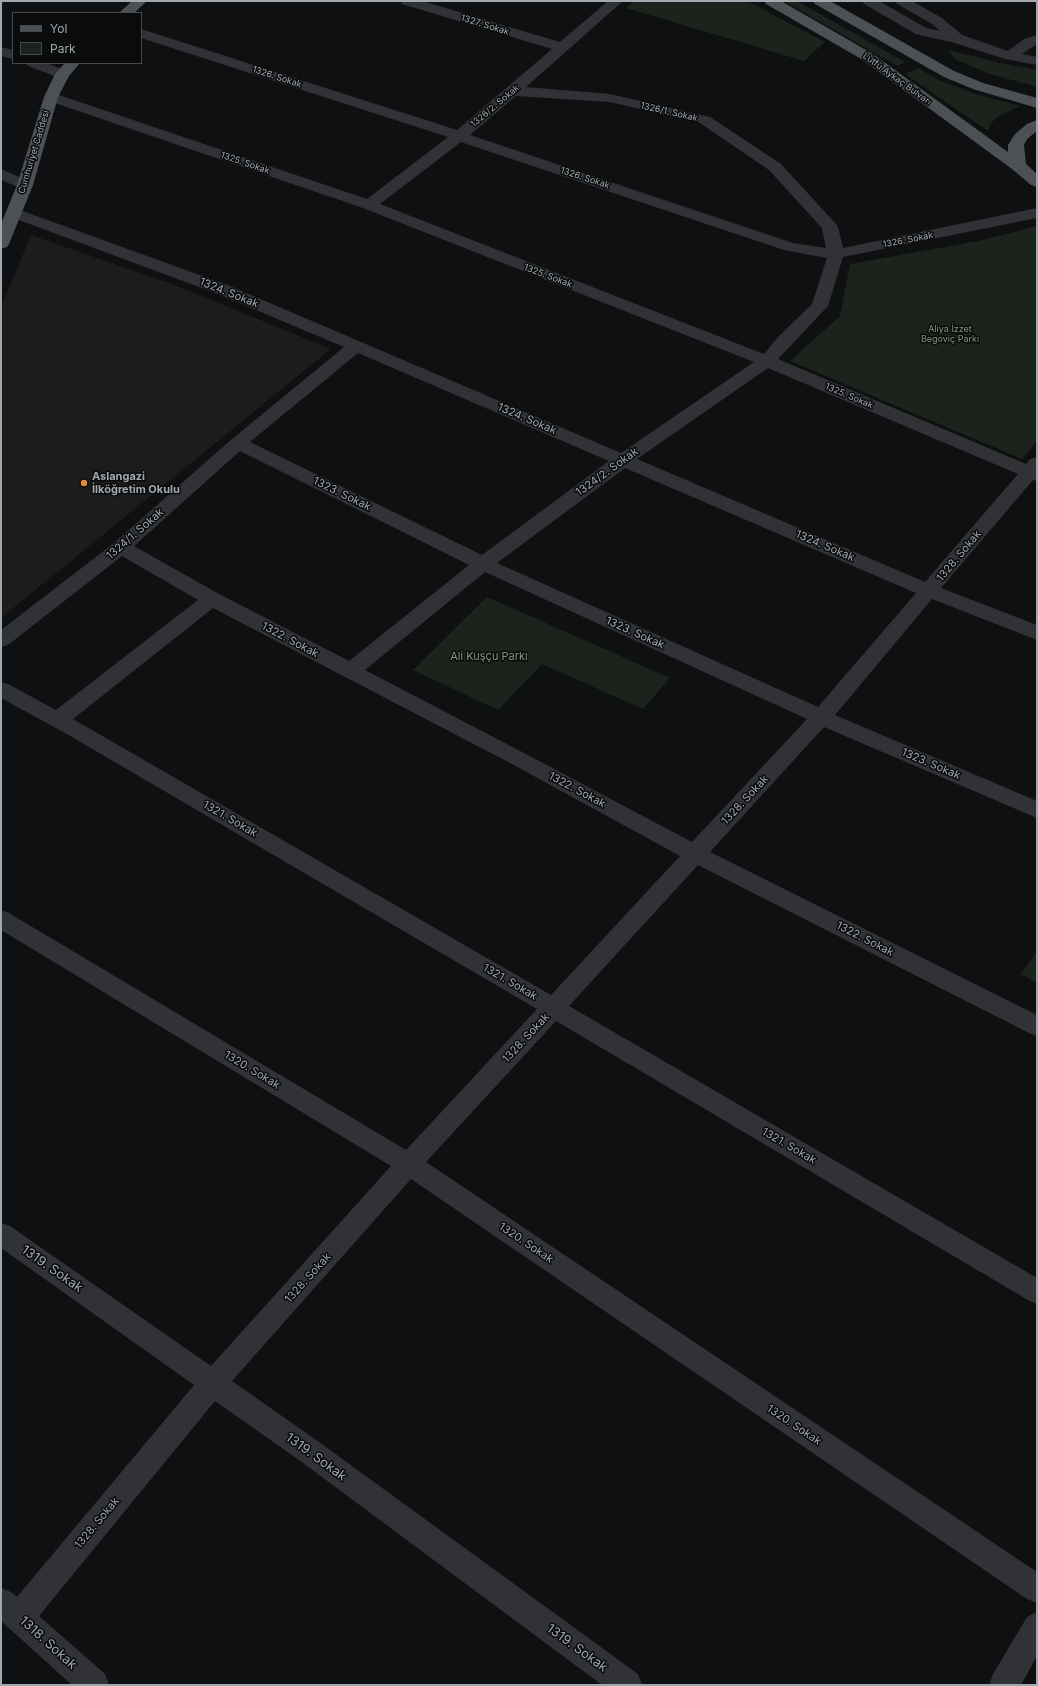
<!DOCTYPE html>
<html>
<head>
<meta charset="utf-8">
<style>
  body { margin:0 }
  #map { position:relative; width:1038px; height:1686px; overflow:hidden; background:#0f1011; font-family:Inter,sans-serif }
  canvas { display:block }
  .frame { position:absolute; inset:0; border:2px solid #a2a8b0; pointer-events:none }
  .legend { position:absolute; left:12px; top:12px; width:130px; height:52px; box-sizing:border-box; background:#0a0b0b; border:1px solid #474a4d; margin:0; padding:5px 7px; list-style:none; font-size:12px; color:#a2a8b0 }
  .legend li { display:flex; align-items:center; gap:8px; height:20px }
  .legend b { width:20px; border:1px solid #474a4d }
</style>
</head>
<body>
<div id="map">
<canvas width="1038" height="1686"></canvas>
<div class="frame"></div>
<ul class="legend">
<li><b style="height:5px;background:#4d5054"></b>Yol</li>
<li><b style="height:11px;background:#1c231c"></b>Park</li>
</ul>
</div>
<script>
const c = document.querySelector('canvas').getContext('2d');
c.lineJoin = 'round';
function fill(path, color) { c.fillStyle = color; c.fill(path, 'evenodd'); }
const poly = rows => new Path2D(rows.map(r => 'M' + r).join(''));
function strokePath(path, color, width, dash) { c.strokeStyle = color; c.lineWidth = width; c.lineCap = dash ? 'butt' : 'round'; c.setLineDash(dash || []); c.stroke(path); }
function drawText(font, color, halo, rows, align = 'center') {
  c.font = font + ' Inter,sans-serif'; c.lineWidth = 3; c.setLineDash([]); c.textBaseline = 'middle'; c.strokeStyle = halo; c.fillStyle = color; for (const [text, x, y, turn = 0] of rows) {
    c.save(); c.translate(x, y); c.rotate((+turn || 0) * Math.PI / 180); c.textAlign = isNaN(turn) ? turn : align; if (halo) c.strokeText(text, 0, 0); c.fillText(text, 0, 0); c.restore();
  }
}
const built = poly([
  [31,235,172,284,331,349,1,618,1,307]
]);
const green = poly([
  [634,1,747,1,825,42,804,61,626,8],
  [784,1,797,1,905,62,897,66],
  [948,50,1000,63,1037,70,1037,87,987,73,955,59],
  [918,68,939,80,975,94,1020,106,999,116,991,123,988,131,905,74],
  [1037,226,1037,441,1022,459,790,361,840,316,850,264,978,241],
  [487,597,670,678,643,709,542,664,498,710,413,670],
  [1037,951,1037,983,1021,974]
]);
const minor = poly([
  [400,1,422,1,560,42,608,1,623,1,526,87,610,94,710,117,781,164,836,224,838,227,843,248,1037,208,1037,218,843,257,828,306,778,359,1026,464,1030,459,1037,457,1037,481,1033,480,941,588,1037,625,1037,640,932,599,835,715,1037,801,1037,818,824,727,710,852,1037,1015,1037,1036,1029,1033,698,865,569,1006,1037,1278,1037,1304,1028,1300,556,1021,426,1162,1037,1572,1037,1603,1027,1599,411,1179,232,1381,319,1442,638,1674,642,1685,602,1685,299,1460,215,1401,39,1616,105,1674,109,1685,72,1685,1,1621,1,1588,11,1592,17,1597,194,1385,1,1248,1,1223,10,1226,211,1366,391,1166,1,930,1,910,9,913,406,1150,537,1009,65,733,1,698,1,682,8,684,56,710,198,600,122,556,8,645,1,647,1,630,114,543,232,439,344,347,218,294,8,216,6,213,8,210,14,208,20,210,230,286,621,453,754,362,363,208,46,100,44,97,46,94,51,93,56,94,367,199,448,137,141,38,141,29,457,130,552,49,402,4,400,1],
  [516,96,610,102,700,123,769,170,822,228,826,248,793,243,470,135,516,96],
  [461,142,784,250,827,258,812,304,778,337,764,354,380,204,461,142],
  [358,353,609,461,482,555,250,442,358,353],
  [768,368,1018,474,925,582,637,459,768,368],
  [240,451,469,565,349,661,219,594,134,546,240,451],
  [625,468,916,593,818,707,497,563,625,468],
  [485,572,807,719,692,842,524,753,365,670,485,572],
  [213,608,510,763,680,856,551,995,73,719,213,608],
  [862,1,879,1,926,28,940,31,932,24,897,4,895,1,912,1,942,18,962,35,1008,51,1024,39,1037,35,1037,44,1022,54,1037,57,1037,65,1005,59,955,43,916,34,864,4,862,1],
  [1,47,13,50,13,59,1,56,1,47],
  [26,63,46,63,67,71,69,74,67,77,62,78,57,77,28,66,26,63],
  [1,169,31,182,33,185,31,188,25,190,1,180,1,169],
  [1037,1612,1037,1656,1021,1685,989,1685,993,1674,1027,1617,1037,1612]
]);
const major = poly([
  [132,1,147,1,134,13,119,13,132,1],
  [764,1,781,1,873,54,1008,152,1008,145,1015,134,1027,124,1037,120,1037,131,1027,139,1024,145,1026,164,1037,174,1037,187,1031,185,1012,169,863,60,766,4,764,1],
  [813,1,830,1,954,71,983,83,1037,98,1037,108,973,89,944,77,815,4,813,1],
  [65,63,80,63,69,76,58,97,33,185,9,244,7,247,1,249,1,224,17,185,44,97,55,74,65,63]
]);
const markers = [
  [84,483,4,"#e28d36"]
];
const farStreetnames = [
  ["1327. Sokak",485,25,17],
  ["1326. Sokak",277,77,18],
  ["Lütfü Aykaç Bulvarı",897,79,36],
  ["1326/2. Sokak",495,106,-40],
  ["1326/1. Sokak",669,112,13],
  ["Cumhuriyet Caddesi",34,152,-73],
  ["1325. Sokak",245,163,19],
  ["1326. Sokak",585,178,18],
  ["1326. Sokak",908,240,-11],
  ["1325. Sokak",548,276,21],
  ["1325. Sokak",849,396,23]
];
const farParknames = [
  ["Aliya İzzet",950,329],
  ["Begoviç Parkı",950,339]
];
const streetNames = [
  ["1324. Sokak",229,293,22],
  ["1324. Sokak",527,419,23],
  ["1324/2. Sokak",607,472,-36],
  ["1323. Sokak",342,494,26],
  ["1324/1. Sokak",135,534,-41],
  ["1324. Sokak",825,546,23],
  ["1328. Sokak",959,556,-50],
  ["1323. Sokak",635,633,24],
  ["1322. Sokak",290,640,28],
  ["1323. Sokak",931,764,23],
  ["1322. Sokak",577,790,28],
  ["1328. Sokak",745,800,-47],
  ["1321. Sokak",230,819,30],
  ["1322. Sokak",865,939,27],
  ["1321. Sokak",510,982,30],
  ["1328. Sokak",526,1038,-47],
  ["1320. Sokak",252,1070,31],
  ["1321. Sokak",789,1146,30],
  ["1320. Sokak",526,1243,34],
  ["1328. Sokak",308,1278,-48],
  ["1320. Sokak",794,1425,34],
  ["1328. Sokak",97,1523,-50]
];
const poiNames = [
  ["Aslangazi",92,477],
  ["İlköğretim Okulu",92,490]
];
const parkNames = [
  ["Ali Kuşçu Parkı",489,657]
];
const nearStreetnames = [
  ["1319. Sokak",52,1269,35],
  ["1319. Sokak",316,1457,36],
  ["1318. Sokak",48,1643,42],
  ["1319. Sokak",577,1648,36]
];
fill(built, '#1c1c1d');
fill(green, '#1c231c');
fill(minor, '#313235');
fill(major, '#4d5054');
for (const [x, y, r, color] of markers) { const dot = new Path2D(); dot.arc(x, y, r, 0, 2 * Math.PI); c.fillStyle = color; c.fill(dot); strokePath(dot, '#0a0b0b', 1.5); }
drawText('9px', '#a2a8b0', '#0a0b0b', farStreetnames);
drawText('9px', '#7d9a7a', '#0a0b0b', farParknames);
drawText('11px', '#a2a8b0', '#0a0b0b', streetNames);
drawText('bold 11px', '#a2a8b0', '#0a0b0b', poiNames, 'left');
drawText('11px', '#7d9a7a', '#0a0b0b', parkNames);
drawText('13px', '#a2a8b0', '#0a0b0b', nearStreetnames);
</script>
</body>
</html>
